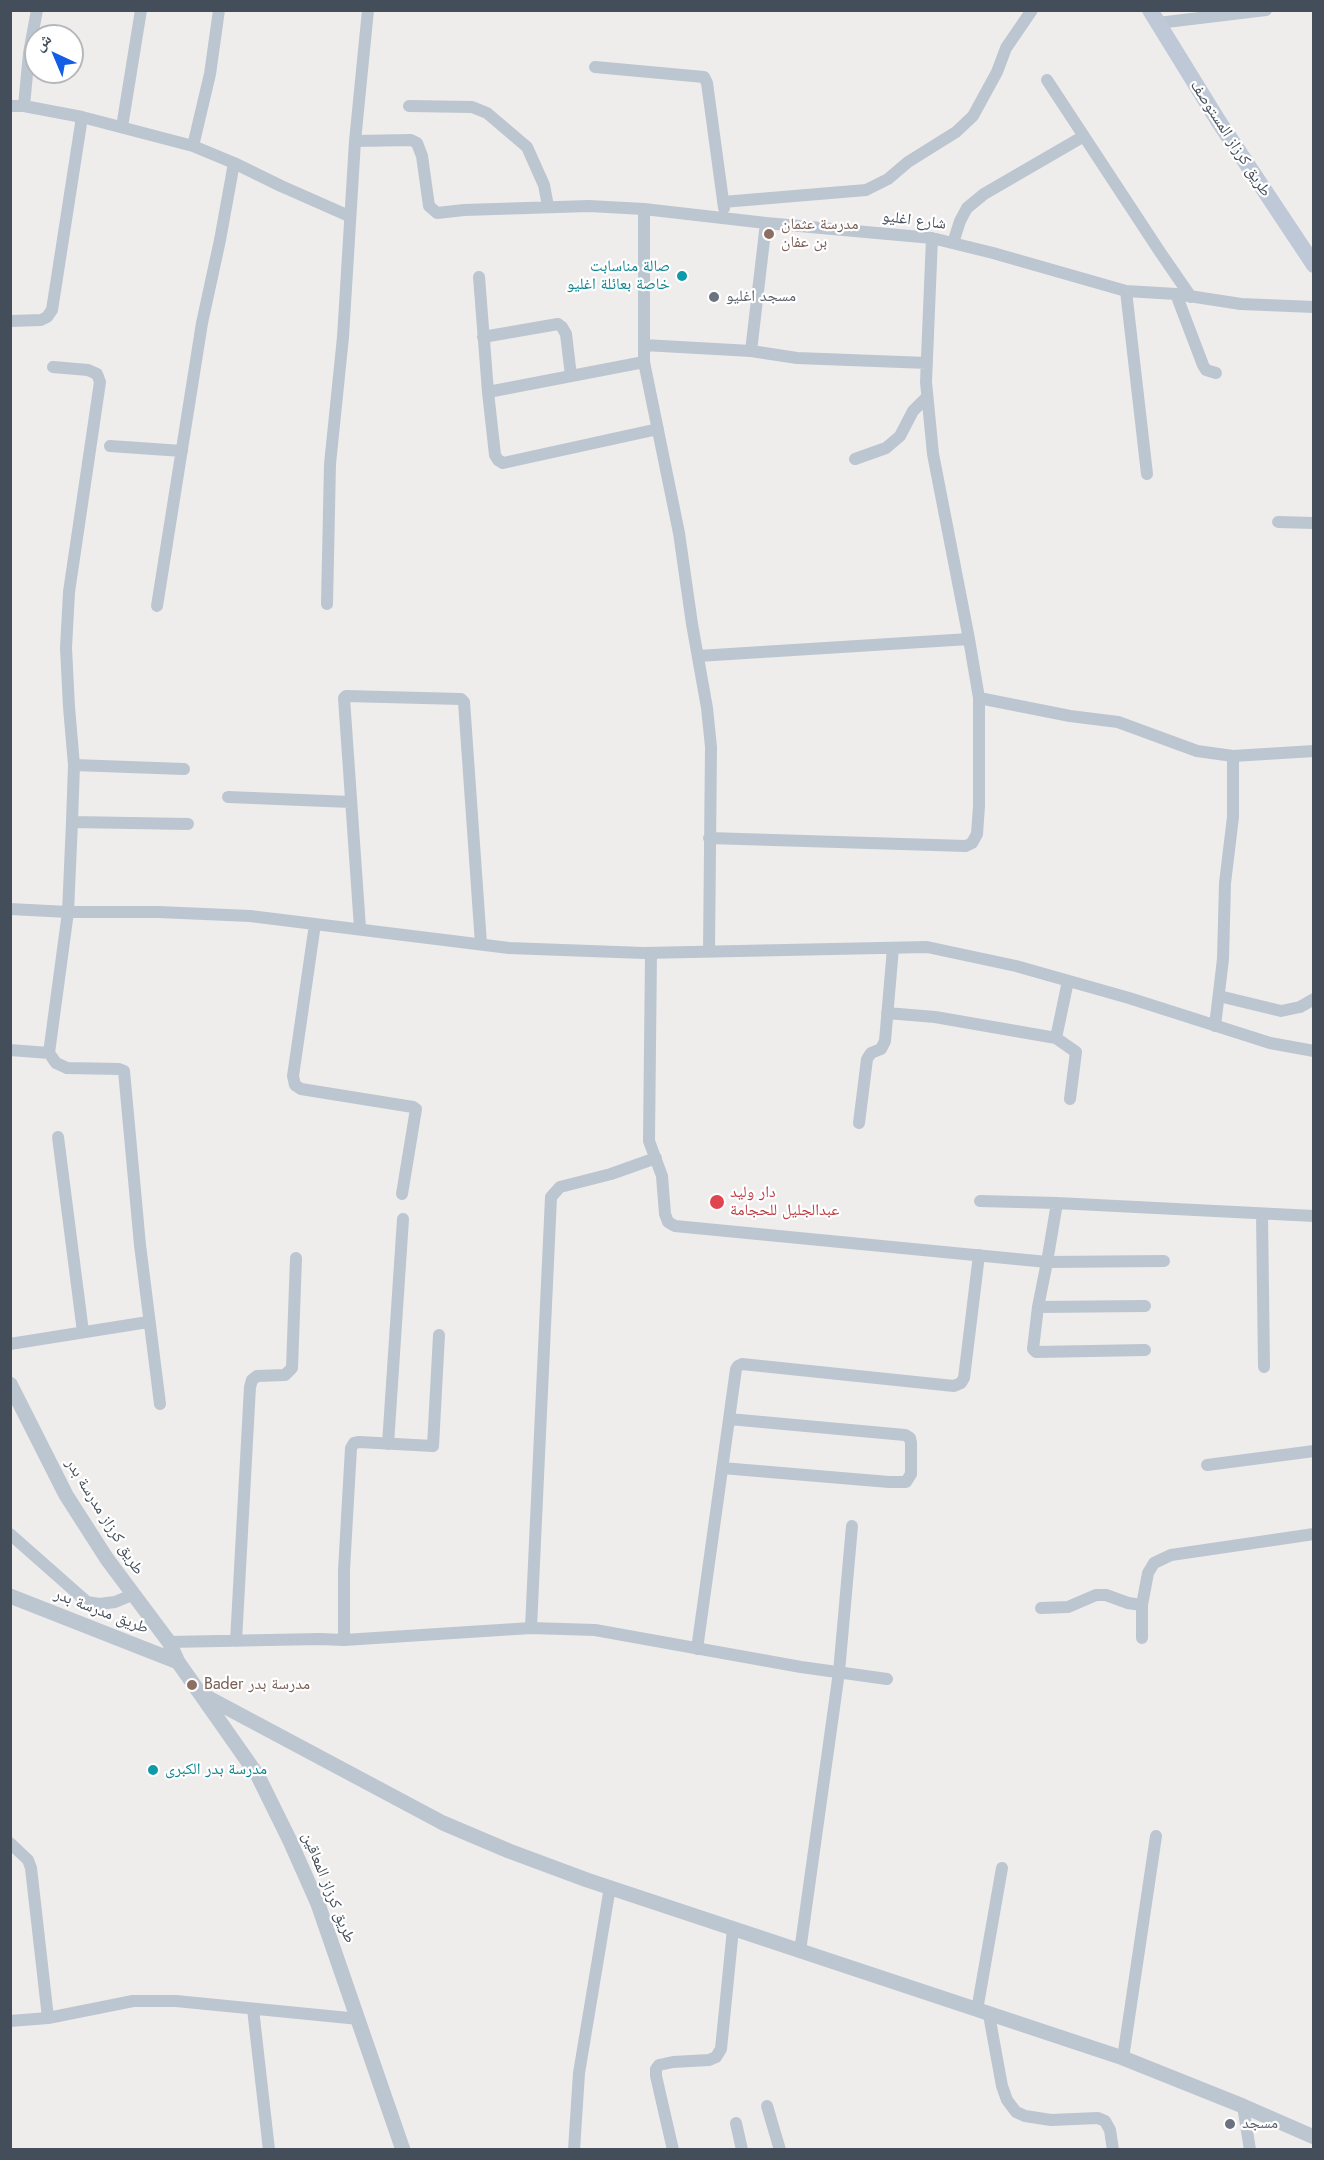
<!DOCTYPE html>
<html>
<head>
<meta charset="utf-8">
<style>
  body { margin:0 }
  #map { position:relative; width:1324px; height:2160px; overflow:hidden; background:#efecec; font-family:Jost,"Noto Naskh Arabic",sans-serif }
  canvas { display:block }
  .frame { position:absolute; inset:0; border:12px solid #444e5a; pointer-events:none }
  .north { position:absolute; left:24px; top:24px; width:60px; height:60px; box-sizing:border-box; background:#fff; border:2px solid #b4b8bd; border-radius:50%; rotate:316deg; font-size:16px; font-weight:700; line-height:24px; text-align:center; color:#444e5a }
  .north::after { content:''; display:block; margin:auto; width:21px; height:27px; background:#125ee4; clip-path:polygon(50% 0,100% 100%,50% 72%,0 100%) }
</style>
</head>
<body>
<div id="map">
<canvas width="1324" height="2160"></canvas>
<div class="frame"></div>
<div class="north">ش</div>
</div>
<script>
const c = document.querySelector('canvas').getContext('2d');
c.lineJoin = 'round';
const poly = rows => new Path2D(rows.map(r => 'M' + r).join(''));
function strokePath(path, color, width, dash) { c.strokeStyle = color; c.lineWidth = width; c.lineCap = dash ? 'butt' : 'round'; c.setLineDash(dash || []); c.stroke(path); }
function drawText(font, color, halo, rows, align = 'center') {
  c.font = font + ' Jost,"Noto Naskh Arabic",sans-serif'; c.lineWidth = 4.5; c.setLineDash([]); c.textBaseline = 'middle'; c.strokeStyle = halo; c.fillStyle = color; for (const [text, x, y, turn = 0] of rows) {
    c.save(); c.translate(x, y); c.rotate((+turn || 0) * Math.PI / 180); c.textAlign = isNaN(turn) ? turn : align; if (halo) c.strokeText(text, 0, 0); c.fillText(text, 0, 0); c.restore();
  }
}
const minor = poly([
  [1158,23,1266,10],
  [595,67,704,77,707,83,724,208],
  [1047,80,1160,252,1191,297],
  [10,106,24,106,82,117,193,146,234,163,281,186,349,216],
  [24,106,29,53,37,10],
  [409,106,472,107,487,113,527,147,544,185,548,206],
  [122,127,141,10],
  [355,141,411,140,417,143,422,156,429,206,437,213,464,210,589,206,644,209,766,223,932,238,993,253,1126,291,1176,294,1241,304,1314,307],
  [193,146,210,74,219,10],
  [723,202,866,190,888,179,908,162,956,132,973,116,997,72,1006,48,1032,10],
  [644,209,644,362,679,533,692,624,707,708,711,747,709,951],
  [932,238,926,382,933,454,969,639,979,698,1070,716,1118,722,1197,751,1233,756,1314,751],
  [953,243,960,221,967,208,984,194,1084,136],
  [479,277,488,392,495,455,498,460,503,463,658,429],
  [1126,291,1147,474],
  [1176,294,1203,365,1206,370,1216,373],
  [10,321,41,320,47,317,52,310,82,117],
  [483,337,558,324,562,327,566,334,571,376],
  [644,345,751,351,797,358,927,363],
  [751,351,766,223],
  [53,367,88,370,97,374,100,382,69,592,66,648,69,707,74,765,72,822,68,912,49,1053,56,1063,67,1068,119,1069,124,1071,140,1245,160,1404],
  [488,392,644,362],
  [110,446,182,451],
  [855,459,886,448,900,436,913,411,927,397],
  [1278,522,1314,523],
  [327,604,330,464,343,337,355,141,368,10],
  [157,606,202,323,220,240,234,163],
  [698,656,969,639],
  [74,765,184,769],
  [228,797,351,802],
  [72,822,188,824],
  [709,838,966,846,972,843,977,834,979,806,979,698],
  [10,909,68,912,159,912,250,916,509,948,644,953,927,947,1016,966,1129,998,1270,1043,1314,1051],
  [315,924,293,1076,295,1085,301,1089,413,1107,416,1109,402,1194],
  [360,928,344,698,346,696,461,699,464,702,481,944],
  [651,953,649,1141,662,1176,665,1214,668,1222,675,1226,1047,1262,1057,1203],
  [1068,981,1056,1038,1076,1052,1070,1099],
  [1219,996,1281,1011,1300,1007,1314,999],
  [887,1013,935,1017,1056,1038],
  [1215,1026,1223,959,1225,883,1233,817,1233,756],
  [10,1050,49,1053],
  [859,1123,867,1059,871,1053,881,1049,885,1041,893,948],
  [58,1137,83,1332],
  [980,1201,1057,1203,1314,1216],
  [1262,1214,1264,1367],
  [1038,1307,1145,1306],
  [10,1344,148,1322],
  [1145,1350,1036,1352,1033,1349,1038,1307,1047,1262,1164,1261],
  [388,1444,403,1219],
  [1207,1465,1314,1451],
  [722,1468,889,1482,906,1482,911,1474,911,1443,910,1438,905,1435,729,1419],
  [10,1534,87,1602,99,1604,115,1602,132,1595],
  [1041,1608,1068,1607,1096,1595,1106,1595,1128,1603,1142,1605],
  [531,1628,551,1197,560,1187,611,1174,656,1158],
  [1142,1638,1142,1605,1148,1573,1154,1563,1171,1555,1314,1534],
  [344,1640,344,1570,351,1448,354,1443,359,1442,433,1446,439,1335],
  [236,1641,250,1387,252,1380,257,1376,285,1375,292,1368,296,1258],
  [169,1642,319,1639,344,1640,531,1628,595,1630,801,1667,887,1679],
  [697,1649,736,1369,738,1366,742,1364,954,1386,961,1383,964,1378,979,1255],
  [10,1843,28,1860,31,1868,48,2018],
  [800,1951,839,1672,852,1526],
  [253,2009,269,2150],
  [977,2010,1002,1868],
  [989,2015,1002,2086,1007,2100,1016,2112,1025,2116,1051,2120,1098,2118,1105,2121,1110,2130,1113,2150],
  [10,2021,48,2018,133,2001,176,2001,359,2019],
  [1123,2058,1156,1836],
  [767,2106,780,2150],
  [1243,2106,1250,2150],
  [736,2123,742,2150],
  [574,2150,579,2073,610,1887],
  [673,2150,656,2076,656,2069,659,2065,673,2062,709,2060,716,2057,721,2049,733,1929]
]);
const tertiary = poly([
  [10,1384,66,1495,107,1559,169,1642,178,1662,258,1776,290,1841,318,1904,403,2150],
  [10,1596,178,1662],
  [203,1695,443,1823,509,1851,587,1880,1123,2058,1243,2106,1314,2137]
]);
const secondary = poly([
  [1150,10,1219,122,1314,265]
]);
const markers = [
  [769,234,6,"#8d6e63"],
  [682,276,6,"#0f9aa8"],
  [714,297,6,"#6b7280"],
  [717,1202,8,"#e0444e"],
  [192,1685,6,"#8d6e63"],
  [153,1770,6,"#0f9aa8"],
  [1230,2124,6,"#6b7280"]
];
const streetNames = [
  ["طريق كرزاز المستوصف",1230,139,57],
  ["شارع اغليو",914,221,7],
  ["طريق كرزاز مدرسة بدر",104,1517,58],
  ["طريق مدرسة بدر",101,1612,21],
  ["طريق كرزاز المعاقين",328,1888,68]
];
const educationNames = [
  ["مدرسة عثمان",781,225],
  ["بن عفان",781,243],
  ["Bader مدرسة بدر",204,1685]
];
const cultureNames = [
  ["صالة مناسابت",670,267],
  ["خاصة بعائلة اغليو",670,285],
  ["مدرسة بدر الكبرى",165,1770,"left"]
];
const worshipNames = [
  ["مسجد اغليو",726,297],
  ["مسجد",1242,2124]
];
const healthNames = [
  ["دار وليد",730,1193],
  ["عبدالجليل للحجامة",730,1211]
];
strokePath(minor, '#bcc6d0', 12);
strokePath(tertiary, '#bcc6d0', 15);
strokePath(secondary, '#bec8d7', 16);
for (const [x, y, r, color] of markers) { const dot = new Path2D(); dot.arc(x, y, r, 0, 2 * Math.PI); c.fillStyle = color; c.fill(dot); strokePath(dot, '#fff', 2); }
drawText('16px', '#444e5a', '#fff', streetNames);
drawText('16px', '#785e54', '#fff', educationNames, 'left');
drawText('16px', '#0d838f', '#fff', cultureNames, 'right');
drawText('16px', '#5b616d', '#fff', worshipNames, 'left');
drawText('16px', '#be3a42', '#fff', healthNames, 'left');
</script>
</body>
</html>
